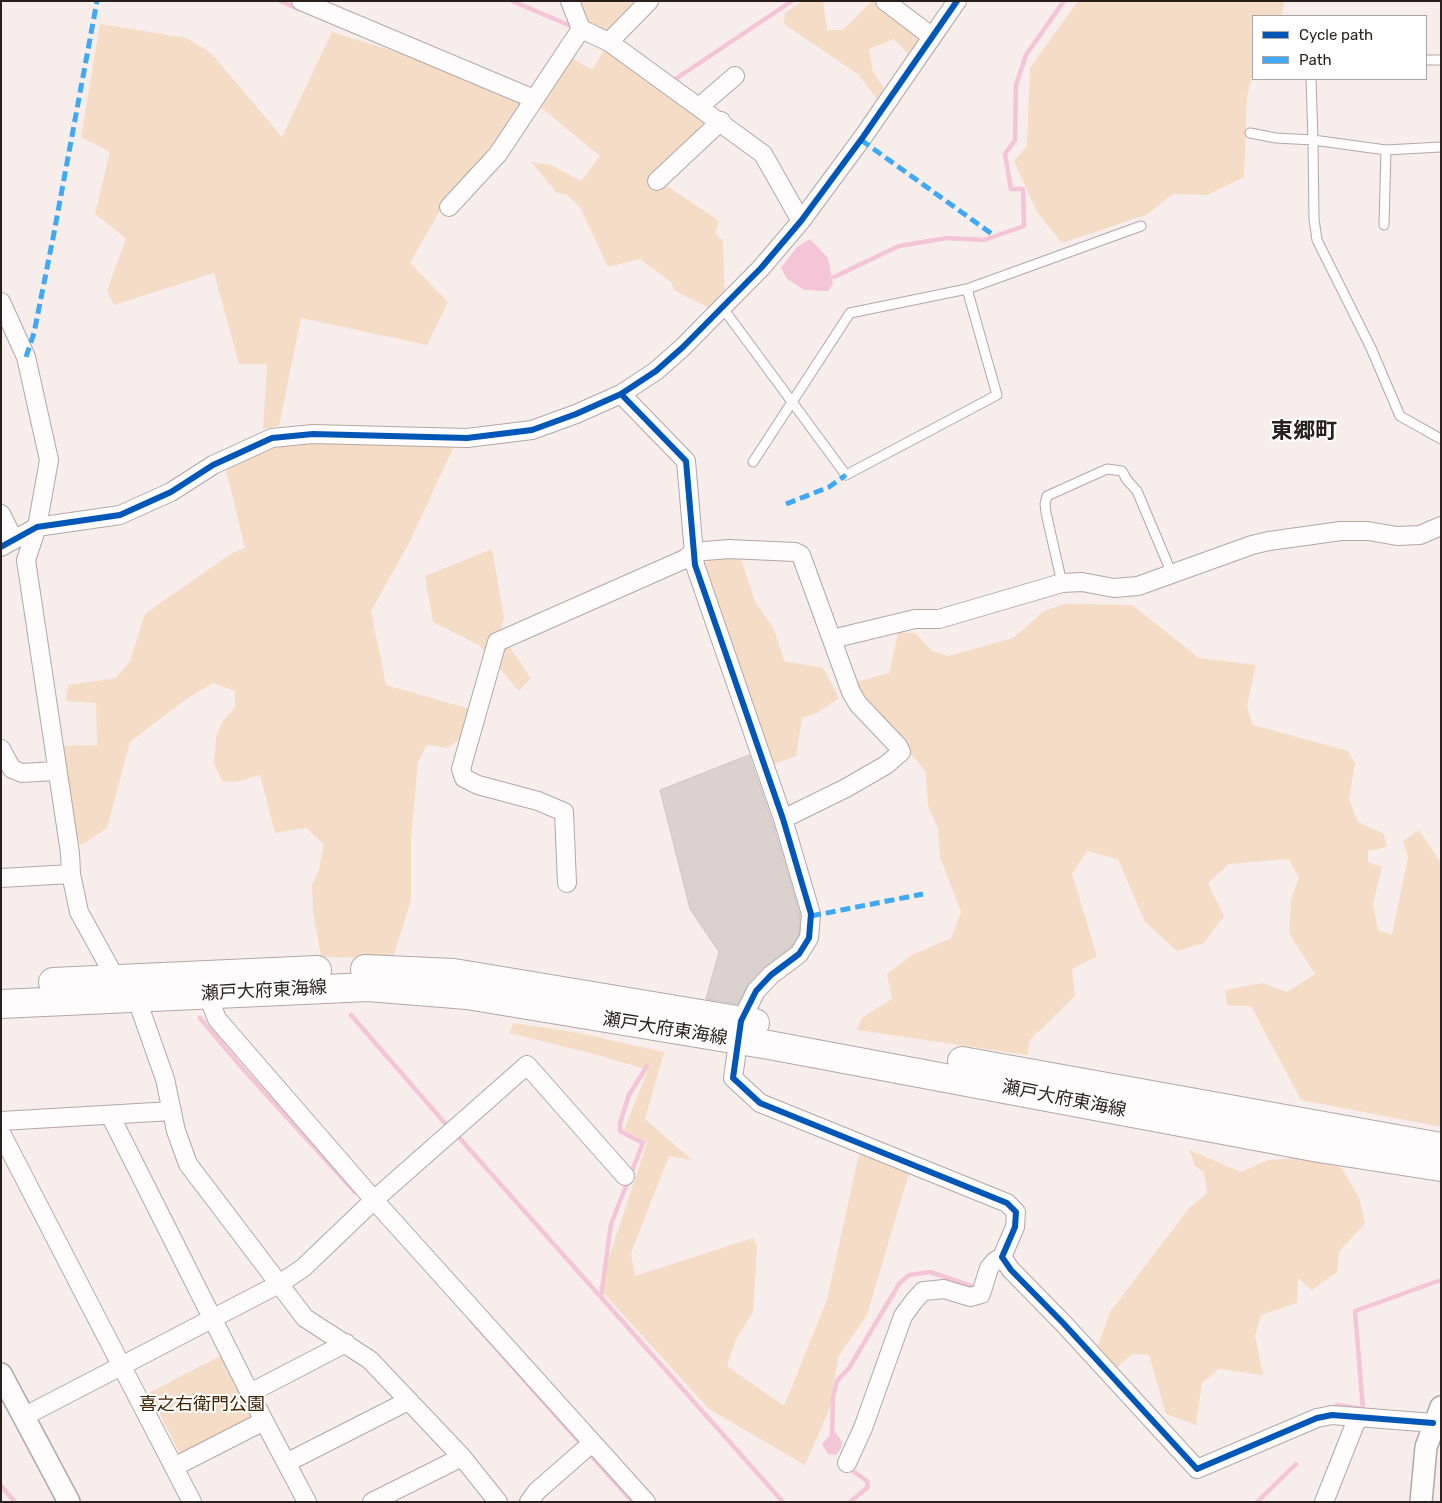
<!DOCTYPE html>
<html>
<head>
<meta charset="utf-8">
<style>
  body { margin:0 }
  #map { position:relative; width:1442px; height:1503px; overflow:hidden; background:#f7eeec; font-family:Rubik,sans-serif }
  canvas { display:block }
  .frame { position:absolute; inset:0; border:2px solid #291f1d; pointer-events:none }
  .legend { position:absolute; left:1252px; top:15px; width:175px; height:65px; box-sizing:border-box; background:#fff; border:1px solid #a9a5a5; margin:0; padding:6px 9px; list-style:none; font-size:15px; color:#291f1d }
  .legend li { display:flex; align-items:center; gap:10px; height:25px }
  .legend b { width:25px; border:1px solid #a9a5a5 }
</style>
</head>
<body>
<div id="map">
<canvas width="1442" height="1503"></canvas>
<div class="frame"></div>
<ul class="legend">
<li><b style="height:6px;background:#0057b8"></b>Cycle path</li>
<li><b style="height:6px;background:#3fa9f5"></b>Path</li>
</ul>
</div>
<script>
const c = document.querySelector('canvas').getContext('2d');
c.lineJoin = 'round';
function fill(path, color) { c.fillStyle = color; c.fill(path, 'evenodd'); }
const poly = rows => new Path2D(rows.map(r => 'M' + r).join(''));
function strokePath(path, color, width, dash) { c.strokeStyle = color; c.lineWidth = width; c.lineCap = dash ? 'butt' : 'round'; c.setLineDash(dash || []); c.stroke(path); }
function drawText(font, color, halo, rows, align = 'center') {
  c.font = font + ' Rubik,"Noto Sans JP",sans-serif'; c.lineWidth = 4; c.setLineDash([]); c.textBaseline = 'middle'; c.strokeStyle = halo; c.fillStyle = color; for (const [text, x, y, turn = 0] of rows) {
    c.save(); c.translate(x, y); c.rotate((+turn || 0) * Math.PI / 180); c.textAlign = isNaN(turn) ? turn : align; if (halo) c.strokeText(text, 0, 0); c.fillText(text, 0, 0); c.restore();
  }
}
const green = poly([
  [576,1,642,1,606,36,584,23],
  [802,1,823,1,827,30,843,30,872,1,875,1,922,37,911,57,894,39,869,49,873,72,884,88,879,102,859,75,784,24,785,13],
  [1078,1,1284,1,1282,16,1253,16,1253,72,1247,97,1244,177,1207,195,1173,194,1146,215,1062,243,1037,212,1014,161,1027,146,1030,68],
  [100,24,186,38,211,53,282,137,332,32,451,69,520,98,523,108,443,205,410,263,448,302,427,345,301,318,279,426,263,429,267,364,239,364,214,273,114,305,107,291,126,238,95,214,110,152,81,137],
  [606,47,711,124,667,186,719,221,715,233,723,241,725,298,711,309,674,290,672,283,640,259,608,267,580,207,567,195,557,193,531,162,551,165,581,181,600,156,538,105,570,57,592,70],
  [375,443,454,446,409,543,371,611,386,685,470,709,466,734,448,748,427,745,418,762,411,839,411,900,393,958,321,957,313,912,312,885,319,870,324,844,306,828,275,833,260,775,236,782,222,781,214,764,216,737,223,721,235,707,235,691,213,683,186,699,130,742,107,828,83,844,79,844,61,746,97,745,96,703,66,701,68,685,116,678,130,661,145,614,232,553,245,548,225,466,263,449,306,444],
  [492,549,504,618,500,633,531,678,519,691,479,645,433,622,425,576],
  [716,558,741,559,755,601,774,629,784,661,823,668,839,698,817,713,802,718,796,756,770,766,703,564],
  [1064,604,1132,605,1199,658,1256,665,1247,706,1253,725,1348,751,1355,763,1349,799,1358,822,1384,834,1387,847,1368,851,1368,862,1382,867,1373,904,1378,930,1392,935,1408,857,1403,841,1419,830,1441,863,1441,1127,1301,1100,1251,1006,1227,1006,1225,990,1263,983,1287,992,1315,974,1289,933,1291,899,1299,878,1289,859,1229,864,1208,883,1224,916,1204,943,1177,951,1145,922,1118,859,1087,851,1072,874,1097,956,1072,969,1075,996,1029,1041,1028,1055,857,1030,862,1018,892,999,887,974,912,955,951,938,961,912,940,857,938,829,928,806,926,772,865,700,856,682,889,673,898,633,915,633,932,651,948,656,1013,638,1044,611],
  [514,1023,579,1033,664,1052,645,1119,692,1160,669,1156,631,1253,635,1276,753,1238,757,1247,753,1312,735,1341,727,1366,784,1406,827,1300,859,1154,909,1173,867,1315,838,1357,830,1408,805,1465,709,1409,599,1288,647,1143,624,1130,648,1070,598,1055,509,1033],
  [1189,1150,1241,1172,1268,1160,1297,1158,1341,1167,1359,1197,1365,1223,1339,1252,1337,1272,1312,1290,1298,1278,1297,1303,1261,1315,1255,1336,1263,1375,1219,1369,1202,1383,1196,1425,1166,1414,1149,1355,1132,1354,1117,1368,1098,1346,1110,1312,1189,1208,1207,1193,1204,1173,1195,1165],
  [222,1355,254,1418,181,1456,149,1393]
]);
const water = poly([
  [810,239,828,258,833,284,828,291,804,290,787,279,781,268,797,247],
  [836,1433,842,1442,841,1448,836,1455,828,1454,822,1444,831,1434]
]);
const stream = poly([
  [280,1,299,9],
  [512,1,571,26],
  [674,80,792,1],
  [834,277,899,246,947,238,984,240,1024,226,1023,189,1011,189,1005,154,1015,140,1016,85,1026,55,1064,1],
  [351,1015,449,1128],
  [200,1018,243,1069,355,1192],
  [455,1133,783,1502],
  [601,1297,611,1224,643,1143,620,1131,620,1123,629,1095,647,1066],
  [471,1320,582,1445],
  [1337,1405,1363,1409,1355,1311,1441,1280],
  [832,1439,833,1397,837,1381,849,1368,899,1284,909,1275,930,1272,974,1287],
  [587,1451,633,1502],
  [847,1467,867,1481,868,1487,850,1502],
  [1,1486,15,1502],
  [1257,1502,1296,1464]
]);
const building = poly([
  [749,755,773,824,800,915,799,935,791,947,764,967,748,984,738,1004,706,999,719,952,690,909,660,790,749,755]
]);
const service = poly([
  [1426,60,1441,60],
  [1250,133,1276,138,1313,140,1311,79],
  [1441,147,1386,150,1313,140,1314,219,1317,240,1371,348,1400,416,1441,439],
  [1384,225,1386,150],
  [722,307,846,475,997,395,967,289],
  [753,462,850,313,967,289,1141,226],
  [1062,583,1046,513,1045,504,1047,496,1107,469,1122,471,1127,480,1137,491,1172,574]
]);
const minor = poly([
  [301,1,534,99],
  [570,1,581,29,609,42,763,154,801,221],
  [885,1,931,36],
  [609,42,649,1],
  [700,106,735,76],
  [657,181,721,121],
  [449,207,498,154,581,29],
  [1,302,26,357,49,460,37,527,26,560,70,853,71,874,79,912,116,979],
  [621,394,686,461,695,565,783,819,811,914,809,938,799,954,771,975,756,991,741,1021,733,1078,760,1103,1007,1203,1016,1212,1015,1227,1002,1257,1011,1270,1064,1324,1197,1469,1317,1418,1332,1415,1433,1423],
  [1,514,14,540],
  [1,547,37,527,120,515,171,492,213,465,272,438,313,434,467,438,532,430,576,414,621,394,656,371,683,347,761,268,801,221,863,137,957,1],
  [832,639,915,619,939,619,1062,583,1082,582,1114,588,1138,586,1252,545,1269,541,1341,531,1368,531,1397,536,1420,535,1441,526],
  [1,749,12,769,22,773,56,771],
  [1,878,71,874],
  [567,883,564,812,538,801,478,785,464,778,461,769,497,642,685,559,693,552,729,549,795,552,801,555,851,692,858,704,898,746,901,752,886,765,846,788,783,819],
  [207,993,217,1019,374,1200,646,1502],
  [136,997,165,1079,176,1131,188,1164,305,1318,370,1360,462,1457,498,1502],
  [110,1115,264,1421,307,1502],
  [1,1121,172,1111],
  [1,1133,192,1502],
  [250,1393,346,1343],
  [23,1417,279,1284,303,1268,374,1200,527,1065,625,1176],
  [286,1463,408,1401],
  [847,1463,863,1428,903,1316,914,1301,923,1291,935,1290,944,1289,970,1297,981,1294,989,1268,995,1261,1002,1257],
  [174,1467,264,1421],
  [372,1502,462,1457],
  [529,1502,537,1491,592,1443],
  [1324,1502,1357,1419]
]);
const tertiary = poly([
  [1,1374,69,1502],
  [1421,1502,1426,1447,1441,1407]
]);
const primary = poly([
  [365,969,454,973,755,1023],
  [53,982,317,970],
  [1,1004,368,987,467,995,769,1045,1319,1148,1441,1167],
  [962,1061,1441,1147]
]);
const quiet = poly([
  [861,140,992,234],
  [26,357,34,333,54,233,97,1],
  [786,504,829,487,846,475],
  [811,916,923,894]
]);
const cycleway = poly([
  [621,394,686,461,695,565,783,819,811,914,809,938,799,954,771,975,756,991,741,1021,733,1078,760,1103,1007,1203,1016,1212,1015,1227,1002,1257,1011,1270,1064,1324,1197,1469,1317,1418,1332,1415,1433,1423],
  [1,547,37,527,120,515,171,492,213,465,272,438,313,434,467,438,532,430,576,414,621,394,656,371,683,347,761,268,801,221,863,137,957,1]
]);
const streetNames = [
  ["瀬戸大府東海線",264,991,-3],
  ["瀬戸大府東海線",665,1029,9],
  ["瀬戸大府東海線",1064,1099,11]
];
const parkNames = [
  ["喜之右衛門公園",202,1405]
];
const districtNames = [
  ["東郷町",1304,432]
];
fill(green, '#f4dcc6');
fill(water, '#f4c5d6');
strokePath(stream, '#f4c5d6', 4.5);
fill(building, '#dbd2cf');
strokePath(building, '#cec6c2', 1);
strokePath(service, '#b1a8a6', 11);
strokePath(minor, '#b1a8a6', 20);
strokePath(tertiary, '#b1a8a6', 24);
strokePath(primary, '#b1a8a6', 30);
strokePath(service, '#fefcfc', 9);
strokePath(minor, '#fefcfc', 18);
strokePath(tertiary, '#fefcfc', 21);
strokePath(primary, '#fefcfc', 28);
strokePath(quiet, '#3fa9f5', 5, [10, 5]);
strokePath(cycleway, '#0057b8', 6);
drawText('18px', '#291f1d', '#fff', streetNames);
drawText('18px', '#402300', '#fff', parkNames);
drawText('bold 22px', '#291f1d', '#fff', districtNames);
</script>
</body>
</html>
